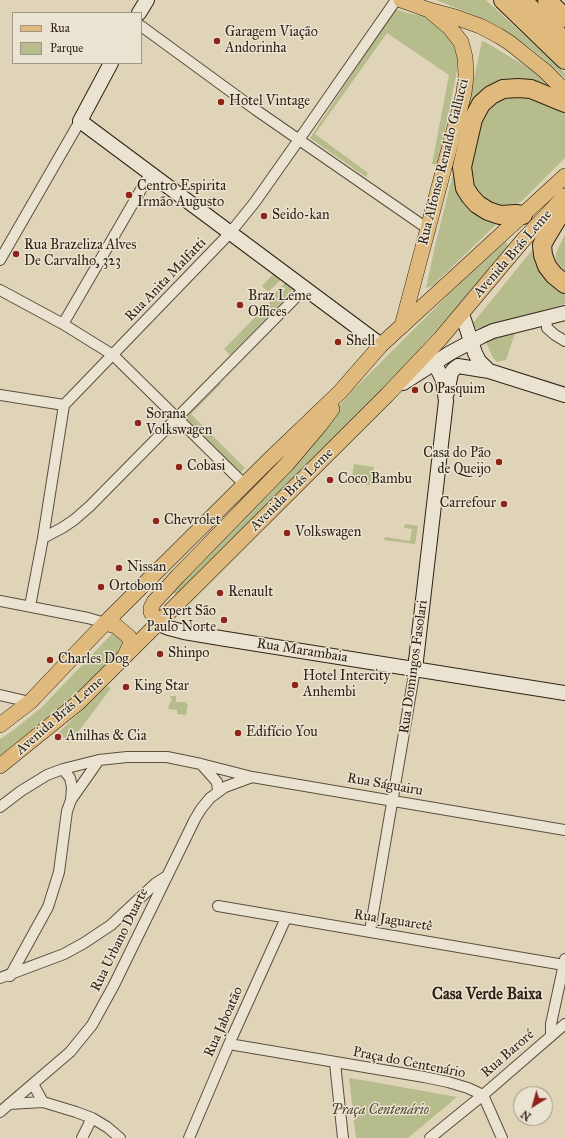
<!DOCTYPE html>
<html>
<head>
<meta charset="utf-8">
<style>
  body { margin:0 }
  #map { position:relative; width:565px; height:1138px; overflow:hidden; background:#e0d4b8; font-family:"IM FELL Great Primer",serif }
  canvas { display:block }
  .legend { position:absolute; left:12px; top:12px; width:130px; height:52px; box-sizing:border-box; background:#ebe3d1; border:1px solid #9f9686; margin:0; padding:5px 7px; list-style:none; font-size:12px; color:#2e2316 }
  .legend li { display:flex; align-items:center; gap:8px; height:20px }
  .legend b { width:20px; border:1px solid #9f9686 }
  .north { position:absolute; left:513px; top:1086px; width:40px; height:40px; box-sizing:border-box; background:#ebe3d1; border:1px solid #9f9686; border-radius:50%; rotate:217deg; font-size:11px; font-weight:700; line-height:16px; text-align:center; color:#2e2316 }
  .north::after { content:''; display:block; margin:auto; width:14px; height:18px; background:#8f2418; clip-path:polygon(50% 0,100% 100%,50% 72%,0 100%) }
</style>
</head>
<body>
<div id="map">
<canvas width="565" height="1138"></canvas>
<ul class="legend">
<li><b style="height:5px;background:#e0ba7c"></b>Rua</li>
<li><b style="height:11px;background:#b6bc8c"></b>Parque</li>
</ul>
<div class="north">N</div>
</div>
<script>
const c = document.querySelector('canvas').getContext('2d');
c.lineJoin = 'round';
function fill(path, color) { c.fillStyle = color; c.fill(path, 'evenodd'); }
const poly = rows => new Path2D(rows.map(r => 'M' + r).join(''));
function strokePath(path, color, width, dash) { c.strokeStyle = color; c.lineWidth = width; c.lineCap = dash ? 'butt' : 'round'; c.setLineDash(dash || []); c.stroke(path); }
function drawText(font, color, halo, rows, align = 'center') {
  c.font = font + ' "IM FELL Great Primer",serif'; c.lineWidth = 3; c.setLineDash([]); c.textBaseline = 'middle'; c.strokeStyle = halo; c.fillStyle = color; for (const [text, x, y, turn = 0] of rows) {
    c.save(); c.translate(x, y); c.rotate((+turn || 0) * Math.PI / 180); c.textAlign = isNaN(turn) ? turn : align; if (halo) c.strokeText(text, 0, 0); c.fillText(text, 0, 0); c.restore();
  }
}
const green = poly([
  [436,0,486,0,565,73,565,78,543,58,529,47,500,28,479,17],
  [395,9,411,14,432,17,454,40,457,53,457,71,438,165,432,164,449,75,387,33,315,134,368,173,366,177,310,138],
  [482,41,485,42,537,73,562,96,524,81,465,121],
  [523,92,565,111,565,158,522,201,515,205,502,205,492,202,484,197,477,192,471,183,470,173,481,121,487,111,498,99],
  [454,170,501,220,432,286,426,288,435,246],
  [565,234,565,271,556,260,556,253],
  [504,239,511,249,469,293,385,388,178,597,172,591,237,511,234,506,270,470,289,459,293,460,354,389],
  [533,249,537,250,565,292,565,304,476,329,473,323],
  [275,272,284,277,268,292,262,286],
  [288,280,294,288,287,297,230,355,224,349,274,298,272,296],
  [507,331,515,333,506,360,497,362,493,358,486,342,490,338],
  [219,382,221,384,191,414,245,468,240,473,186,420,186,415],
  [354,464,374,467,371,485,351,483],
  [405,524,418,526,415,544,384,540,385,537,410,541,412,529,404,528],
  [123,622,137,638,79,693,0,758,0,739,11,732,41,708],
  [107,686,111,688,70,743,58,733],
  [170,696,176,696,176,702,186,702,186,704,188,704,186,715,177,714,177,710,168,709,170,702,172,701],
  [349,1078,362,1080,457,1097,408,1138,356,1138]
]);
const street = poly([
  [141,26,256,110,428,229],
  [0,260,80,121],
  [0,290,63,324,113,355,244,484],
  [546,318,547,328,555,335,565,341],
  [63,324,150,174],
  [0,395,64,405],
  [43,538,62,528,74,520,90,506,305,288],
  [0,601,88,618,105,623],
  [30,606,43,538,64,405,230,233,255,202,298,141,396,0],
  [0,695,30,702],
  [201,764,252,777,565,830],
  [63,769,70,778,72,787,71,800],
  [0,807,21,791,47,775,63,769,99,760,127,757,167,757,201,764,217,782,218,792],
  [218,906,564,965],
  [370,931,415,669],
  [10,976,48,907,59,872,67,811,71,800,99,760],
  [0,978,64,954,84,943,111,925,156,883,167,876],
  [551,1035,551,1024,565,959],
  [229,1044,424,1077,448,1082,468,1088,483,1095],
  [335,1063,343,1138],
  [33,1084,43,1102],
  [483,1095,502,1138],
  [9,1104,43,1102,76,1112,92,1118,107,1127,120,1138],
  [0,1112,70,1052,92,1025,114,985,195,819,201,809,210,798,225,787,252,777],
  [82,1138,92,1118],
  [189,1138,229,1044,286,918],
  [430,1138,483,1095,565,1024]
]);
const secondary = poly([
  [139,13,147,0],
  [111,63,80,121,381,345],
  [462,314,475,353,479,361,489,371],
  [403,383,450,353,482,336,493,331,565,313],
  [447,393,451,373,454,369,458,366,489,371,565,395],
  [159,624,169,628,184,632,226,639,565,693],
  [415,669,446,401,443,380,434,362]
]);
const primary = poly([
  [401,0,429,10,455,17,480,26,499,36,510,43,545,71,565,91],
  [402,326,464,93,466,75,465,57,461,42,450,28,429,10],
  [105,623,116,626,129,637,131,643,125,656],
  [159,624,151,612,151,608,154,602,178,576,287,464,320,425,332,409],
  [0,725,30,702,105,623,269,460,340,392,381,345,565,176],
  [0,766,78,703,387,395,440,339,524,239,565,196]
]);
const highway = poly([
  [503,0,565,60],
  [522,0,565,41],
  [547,0,565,18],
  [565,206,545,239,542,245,543,255,547,266,554,275,565,284],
  [523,215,516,214,500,215,488,211,477,204,470,196,465,188,462,167,473,119,481,104,491,95,503,89,518,88,531,89,565,103]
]);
const markers = [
  [217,41,4,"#8f2418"],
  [221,102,4,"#8f2418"],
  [129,195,4,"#8f2418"],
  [264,216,4,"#8f2418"],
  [16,254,4,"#8f2418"],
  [240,305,4,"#8f2418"],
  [338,342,4,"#8f2418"],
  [415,390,4,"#8f2418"],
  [138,423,4,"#8f2418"],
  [499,462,4,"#8f2418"],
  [179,467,4,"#8f2418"],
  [330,480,4,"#8f2418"],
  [504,504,4,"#8f2418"],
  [156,521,4,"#8f2418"],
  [287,533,4,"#8f2418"],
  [119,568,4,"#8f2418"],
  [101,587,4,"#8f2418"],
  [220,593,4,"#8f2418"],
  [224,620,4,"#8f2418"],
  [160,654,4,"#8f2418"],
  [50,660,4,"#8f2418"],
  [295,685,4,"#8f2418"],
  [126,687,4,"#8f2418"],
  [238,733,4,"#8f2418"],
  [58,737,4,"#8f2418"]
];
const poiNames = [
  ["Garagem Viação",225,33],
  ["Andorinha",225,49],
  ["Hotel Vintage",229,102],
  ["Centro Espirita",137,187],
  ["Irmão Augusto",137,203],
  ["Seido-kan",272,216],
  ["Rua Brazeliza Alves",24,246],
  ["De Carvalho, 323",24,262],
  ["Braz Leme",248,297],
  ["Offices",248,313],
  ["Shell",346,342],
  ["O Pasquim",423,390],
  ["Sorana",146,415],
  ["Volkswagen",146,431],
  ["Casa do Pão",491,454,"right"],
  ["de Queijo",491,470,"right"],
  ["Cobasi",187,467],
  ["Coco Bambu",338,480],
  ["Carrefour",496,504,"right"],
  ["Chevrolet",164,521],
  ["Volkswagen",295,533],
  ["Nissan",127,568],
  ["Ortobom",109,587],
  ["Renault",228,593],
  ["xpert São",216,612,"right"],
  ["Paulo Norte",216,628,"right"],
  ["Shinpo",168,654],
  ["Charles Dog",58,660],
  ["Hotel Intercity",303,677],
  ["Anhembi",303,693],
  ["King Star",134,687],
  ["Edifício You",246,733],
  ["Anilhas & Cia",66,737]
];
const streetNames = [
  ["Rua Alfonso Renaldo Gallucci",444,162,-76],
  ["Avenida Brás Leme",513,254,-49],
  ["Rua Anita Malfatti",166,280,-46],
  ["Avenida Brás Leme",292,490,-45],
  ["Rua Marambaia",302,651,9],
  ["Rua Domingos Fasolari",414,667,-82],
  ["Avenida Brás Leme",60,716,-41],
  ["Rua Ságuairu",385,785,10],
  ["Rua Jaguaretê",393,921,9],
  ["Rua Urbano Duarte",120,940,-64],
  ["Rua Jaboatão",224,1022,-66],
  ["Rua Baroré",508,1054,-41],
  ["Praça do Centenário",409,1063,11]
];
const parkNames = [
  ["Praça Centenário",380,1111]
];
const quarterNames = [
  ["Casa Verde Baixa",487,995]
];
fill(green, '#b6bc8c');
strokePath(street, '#5a4f3e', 12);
strokePath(secondary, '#2e2316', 16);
strokePath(primary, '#2e2316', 16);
strokePath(highway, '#2e2316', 20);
strokePath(street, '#ebe3d1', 10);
strokePath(secondary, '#ebe3d1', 14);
strokePath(primary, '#e0ba7c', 15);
strokePath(highway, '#e0ba7c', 18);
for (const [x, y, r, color] of markers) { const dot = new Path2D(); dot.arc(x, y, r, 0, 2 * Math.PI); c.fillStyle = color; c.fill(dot); strokePath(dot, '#ebe3d1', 1.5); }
drawText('14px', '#2e2316', '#ebe3d1', poiNames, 'left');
drawText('14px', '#2e2316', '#ebe3d1', streetNames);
drawText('italic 14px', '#504934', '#ebe3d1', parkNames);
drawText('bold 16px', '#2e2316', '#ebe3d1', quarterNames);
</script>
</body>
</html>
